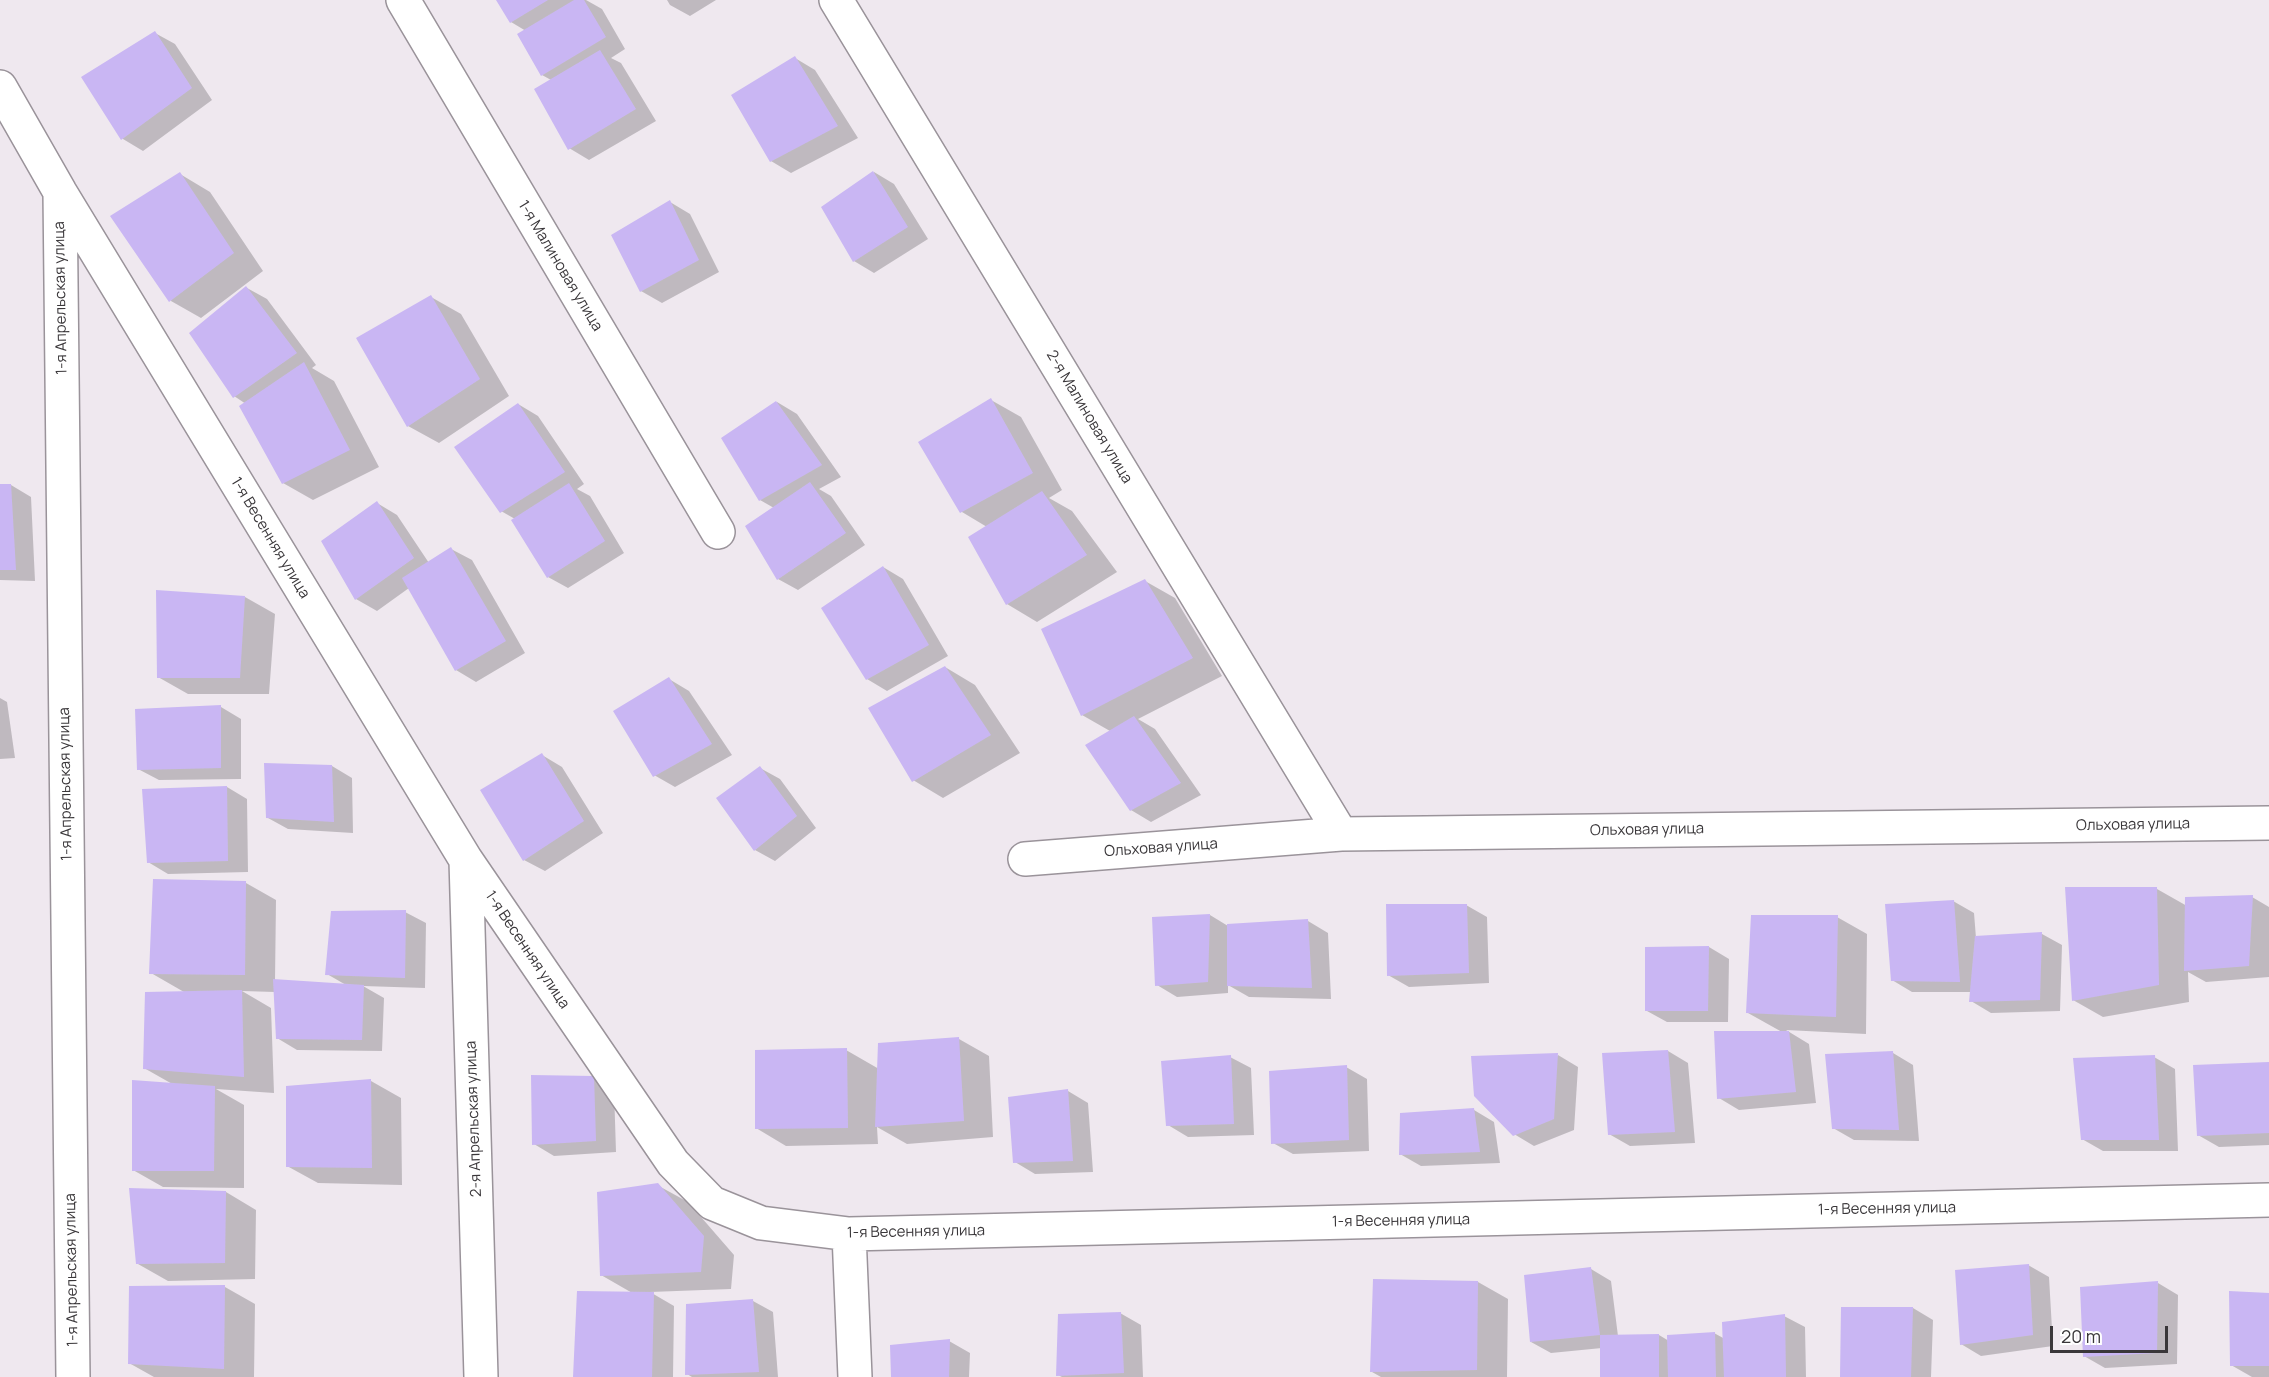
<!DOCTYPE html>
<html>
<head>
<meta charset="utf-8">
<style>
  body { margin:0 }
  #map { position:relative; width:2269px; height:1377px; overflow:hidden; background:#efe8ef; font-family:Manrope,sans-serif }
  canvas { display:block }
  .scale { position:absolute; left:2050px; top:1326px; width:118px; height:27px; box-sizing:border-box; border:3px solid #3a373a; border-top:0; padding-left:8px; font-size:18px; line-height:21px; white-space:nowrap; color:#3a373a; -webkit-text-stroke:4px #fff; paint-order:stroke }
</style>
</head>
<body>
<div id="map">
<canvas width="2269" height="1377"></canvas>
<div class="scale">20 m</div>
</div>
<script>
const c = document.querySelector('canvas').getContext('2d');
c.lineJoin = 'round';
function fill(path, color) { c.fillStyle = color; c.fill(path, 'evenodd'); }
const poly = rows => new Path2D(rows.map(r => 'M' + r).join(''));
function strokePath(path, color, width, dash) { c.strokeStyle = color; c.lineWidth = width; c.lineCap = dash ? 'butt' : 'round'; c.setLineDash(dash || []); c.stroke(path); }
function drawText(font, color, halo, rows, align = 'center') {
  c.font = font + ' Manrope,sans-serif'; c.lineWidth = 4.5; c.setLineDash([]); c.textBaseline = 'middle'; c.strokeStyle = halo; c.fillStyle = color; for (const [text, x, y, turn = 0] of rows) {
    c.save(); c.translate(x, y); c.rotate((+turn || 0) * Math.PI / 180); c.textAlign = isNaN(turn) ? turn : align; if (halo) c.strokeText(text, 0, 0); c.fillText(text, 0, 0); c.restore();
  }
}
const shadow = poly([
  [498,0,586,0,602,9,625,49,611,58,621,63,656,121,589,160,569,148,551,80,542,75,526,31,511,22],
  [667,0,716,0,690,16,670,5],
  [155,33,175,44,212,100,143,151,123,139,83,78],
  [795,58,815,70,858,138,791,173,771,161],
  [874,172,894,184,928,239,874,273,854,261],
  [180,174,210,192,263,271,201,318,171,301],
  [670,202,690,214,719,272,662,303,641,291],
  [247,288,267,299,316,365,312,368,334,381,379,467,313,500,283,483,246,404,234,396],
  [431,297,461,314,509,396,439,443,408,426],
  [991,400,1021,417,1062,490,1049,498,1072,511,1117,572,1037,622,1007,604,987,527,962,512,920,443],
  [777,402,797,414,841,477,819,489,831,496,865,545,798,590,778,579,774,508,760,500],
  [518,404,538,416,584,484,577,489,590,496,624,553,568,588,548,577,515,519,501,511],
  [11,485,31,497,35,581,0,580,0,486],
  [377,503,397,515,429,563,451,549,472,560,525,653,476,682,456,670,409,588,377,611,356,599,323,542],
  [883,567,903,579,948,656,887,691,867,679],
  [1145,581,1175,598,1222,676,1138,719,1155,729,1201,795,1151,822,1131,810,1110,731,1082,715],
  [245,597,275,614,269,694,188,694,158,677],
  [945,667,975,685,1020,753,943,798,913,780],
  [669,679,689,691,732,755,675,787,654,775],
  [0,698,7,702,15,758,0,759],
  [221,707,241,719,241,779,159,780,138,769],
  [542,755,562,767,603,833,545,871,524,860],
  [332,766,352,778,353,833,288,829,268,818],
  [760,768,780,779,816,828,775,861,755,850],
  [227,787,247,799,248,872,168,874,148,862],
  [246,883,276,900,275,981,346,985,327,974,405,912,426,923,425,988,363,986,384,998,382,1051,297,1050,277,1038,275,992,242,991,271,1008,274,1093,216,1089,244,1105,244,1188,163,1187,133,1170,174,1085,144,1068,184,992,151,973],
  [2157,889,2187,906,2252,897,2269,907,2269,977,2206,982,2188,972,2189,1002,2103,1017,2073,1000],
  [1953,901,1974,913,1976,938,2042,934,2062,945,2060,1011,1991,1013,1971,1001,1972,992,1912,992,1892,980],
  [1466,905,1487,917,1489,983,1409,987,1388,975],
  [1210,915,1228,926,1308,921,1328,933,1331,999,1249,997,1228,985,1228,993,1177,997,1157,985],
  [1837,917,1867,934,1866,1034,1786,1030,1809,1044,1816,1103,1739,1110,1719,1098,1782,1032,1748,1013],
  [1709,947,1729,959,1728,1022,1667,1022,1647,1011],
  [959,1039,989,1056,993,1137,907,1144,877,1127,878,1144,786,1146,756,1128,846,1050,879,1069],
  [1668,1051,1688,1063,1695,1143,1630,1146,1609,1134],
  [1893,1053,1913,1065,1919,1141,1854,1140,1833,1128],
  [1558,1055,1578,1067,1574,1130,1534,1146,1514,1134],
  [1230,1057,1251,1068,1254,1135,1188,1137,1168,1125],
  [2154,1057,2175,1069,2178,1151,2103,1151,2082,1139],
  [2269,1063,2269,1145,2219,1147,2198,1135],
  [1346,1067,1367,1079,1369,1151,1293,1154,1273,1143],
  [593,1078,614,1089,616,1152,554,1156,534,1144],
  [371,1081,401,1098,402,1185,318,1183,287,1166],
  [1068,1091,1088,1103,1093,1172,1035,1174,1015,1162],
  [1474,1110,1494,1122,1500,1163,1421,1166,1400,1154],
  [657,1185,688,1202,734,1255,731,1289,650,1292,674,1306,673,1377,574,1377,634,1294,601,1275],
  [226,1192,256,1210,255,1279,168,1281,138,1264],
  [2028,1265,2049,1277,2053,1346,1981,1356,1961,1344],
  [1591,1269,1611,1281,1618,1336,1659,1335,1669,1341,1714,1333,1725,1339,1784,1316,1805,1327,1806,1377,1602,1377,1602,1348,1551,1353,1531,1342],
  [1478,1282,1508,1299,1507,1377,1381,1377,1372,1372],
  [2158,1283,2178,1295,2177,1364,2105,1368,2084,1356],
  [225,1287,255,1304,254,1377,154,1377,129,1363,131,1288],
  [2269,1294,2269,1377,2252,1377,2231,1365],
  [753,1301,773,1312,778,1377,692,1377,687,1374],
  [1913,1308,1933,1320,1931,1377,1841,1377],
  [1120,1313,1141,1325,1143,1377,1062,1377,1058,1375],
  [949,1341,970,1353,969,1377,892,1377]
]);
const building = poly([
  [496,0,548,0,510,23],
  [574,0,584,0,606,37,541,76,517,34],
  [155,31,192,88,121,140,81,77],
  [600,50,636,109,568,150,534,89],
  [795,56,838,126,770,162,731,95],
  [873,171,908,227,853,262,821,207],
  [180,172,234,253,169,302,110,216],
  [670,200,699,260,640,292,611,235],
  [246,286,297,353,233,398,189,333],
  [431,295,480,379,407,427,356,338],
  [304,362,350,450,282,484,239,406],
  [991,398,1033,473,960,513,918,442],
  [776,401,822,465,759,501,721,438],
  [518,403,565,472,500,513,454,447],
  [810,482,846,533,777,580,745,526],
  [569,483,605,541,547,578,511,520],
  [0,484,11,484,16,570,0,570],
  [1042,491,1087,555,1006,605,968,537],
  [377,501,414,558,355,600,321,541],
  [451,547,506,641,455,671,402,578],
  [883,566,929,645,866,680,821,608],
  [1145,579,1193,658,1081,716,1041,629],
  [156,590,245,596,240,678,157,678],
  [945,666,991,735,912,782,868,708],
  [669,677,712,744,653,777,613,711],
  [221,705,221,768,137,770,135,709],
  [1134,716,1181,783,1130,811,1085,745],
  [542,753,584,821,523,861,480,790],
  [264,763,332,765,334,822,266,818],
  [760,766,797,816,754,851,716,798],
  [227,786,228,861,147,863,142,789],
  [153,879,246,881,245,975,149,974],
  [2065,887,2157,887,2159,985,2072,1001],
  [2253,895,2249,966,2184,971,2185,897],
  [1954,900,1960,982,1891,981,1885,904],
  [1386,904,1467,904,1469,973,1387,976],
  [406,910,405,978,325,975,331,911],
  [1210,914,1208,982,1155,986,1152,917],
  [1751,915,1838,915,1836,1017,1746,1013],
  [1308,919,1312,988,1227,986,1227,924],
  [2042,932,2040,1000,1969,1002,1975,936],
  [1709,946,1708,1011,1645,1011,1645,947],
  [273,979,364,985,362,1040,276,1039],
  [242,990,244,1077,143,1069,145,992],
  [1714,1031,1789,1031,1796,1092,1717,1099],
  [959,1037,964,1121,875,1127,878,1043],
  [847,1048,848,1128,755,1129,755,1050],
  [1668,1050,1675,1132,1608,1135,1602,1053],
  [1893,1051,1899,1130,1832,1129,1825,1054],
  [1558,1053,1554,1119,1513,1136,1474,1096,1471,1056],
  [1231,1055,1234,1124,1166,1126,1161,1061],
  [2155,1055,2159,1140,2081,1140,2073,1058],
  [2269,1062,2269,1133,2197,1136,2193,1065],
  [1347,1065,1349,1140,1271,1144,1269,1071],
  [531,1075,594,1076,596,1141,532,1145],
  [371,1079,372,1168,286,1167,286,1086],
  [132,1080,215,1086,214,1171,132,1171],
  [1068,1089,1073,1161,1013,1163,1008,1097],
  [1474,1108,1480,1152,1399,1155,1400,1113],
  [658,1183,704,1236,701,1272,600,1276,597,1192],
  [129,1188,226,1191,225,1263,136,1264],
  [2029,1264,2033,1335,1960,1345,1955,1270],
  [1591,1267,1600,1335,1530,1342,1524,1275],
  [1373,1279,1478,1281,1477,1370,1370,1372],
  [2158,1281,2157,1353,2083,1357,2080,1287],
  [225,1285,224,1369,128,1364,129,1286],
  [577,1291,654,1292,652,1377,573,1377],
  [2229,1291,2269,1293,2269,1366,2230,1366],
  [753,1299,759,1372,685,1375,686,1304],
  [1841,1307,1913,1307,1911,1377,1840,1377],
  [1121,1312,1124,1373,1056,1376,1058,1314],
  [1785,1314,1786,1377,1724,1377,1722,1322],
  [1715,1332,1716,1377,1668,1377,1667,1335],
  [1659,1334,1659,1377,1600,1377,1600,1335],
  [950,1339,949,1377,891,1377,890,1345]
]);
const minor = poly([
  [403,0,718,532],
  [836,0,1341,834],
  [0,87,60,192,466,860,673,1163,712,1203,761,1223,849,1234,2269,1200],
  [60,192,73,1377],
  [1025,859,1341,834,2269,823],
  [466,860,481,1377],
  [849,1234,855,1377]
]);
const streetNames = [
  ["1-я Малиновая улица",560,266,59],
  ["1-я Апрельская улица",61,298,-91],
  ["2-я Малиновая улица",1089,417,59],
  ["1-я Весенняя улица",270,538,59],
  ["1-я Апрельская улица",66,784,-91],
  ["Ольховая улица",2133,825,-1],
  ["Ольховая улица",1647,830,-1],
  ["Ольховая улица",1161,848,-4],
  ["1-я Весенняя улица",527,950,56],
  ["2-я Апрельская улица",474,1119,-92],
  ["1-я Весенняя улица",1887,1209,-1],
  ["1-я Весенняя улица",1401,1221,-1],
  ["1-я Весенняя улица",916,1232,-1],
  ["1-я Апрельская улица",72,1270,-91]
];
fill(shadow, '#0003');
fill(building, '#c9b6f3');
strokePath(minor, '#9a939a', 36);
strokePath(minor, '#fff', 33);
drawText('15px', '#3a373a', '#fff', streetNames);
</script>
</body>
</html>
